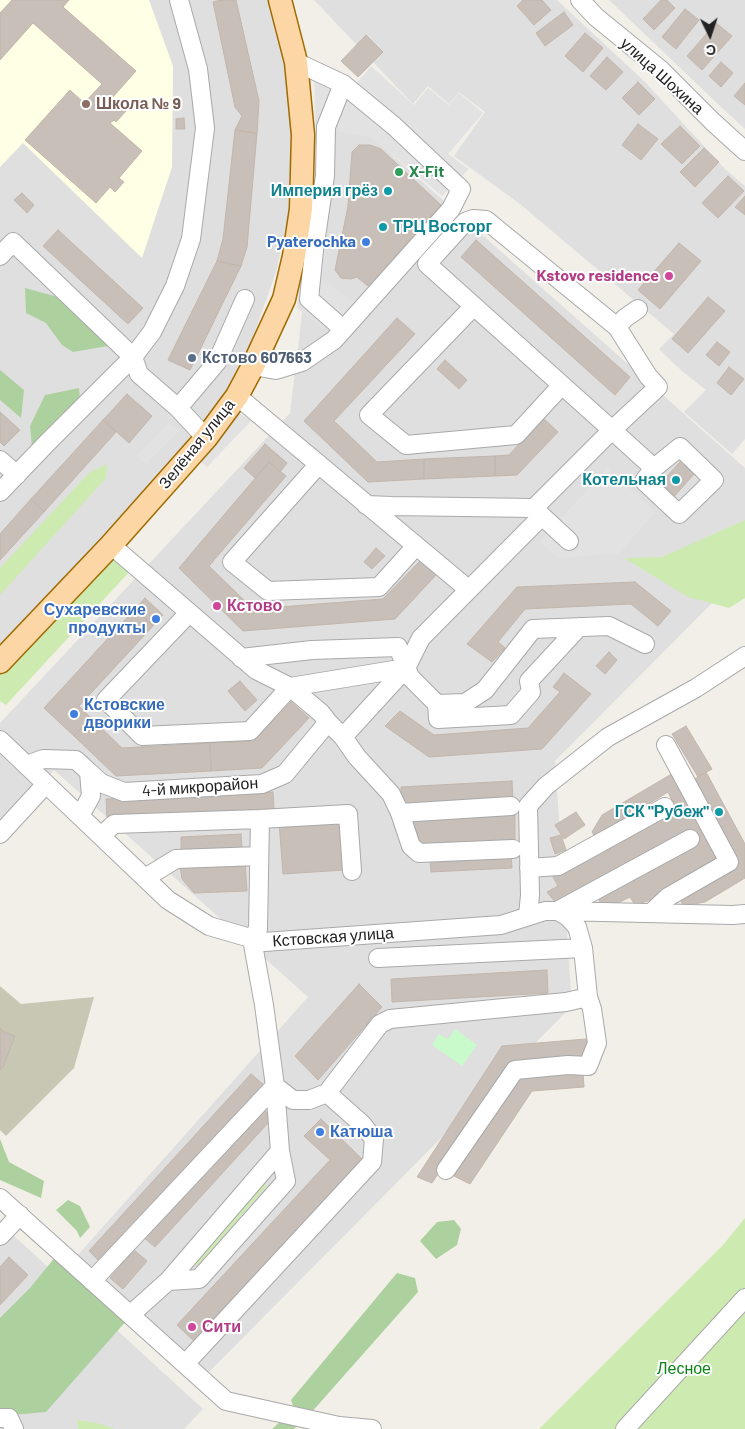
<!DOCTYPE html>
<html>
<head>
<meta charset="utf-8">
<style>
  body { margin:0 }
  #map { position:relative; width:745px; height:1429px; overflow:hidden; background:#f2efe9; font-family:Barlow,sans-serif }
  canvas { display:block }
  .north { position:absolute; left:685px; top:10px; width:50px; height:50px; -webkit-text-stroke:4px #fff; paint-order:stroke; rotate:176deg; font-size:14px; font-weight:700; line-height:20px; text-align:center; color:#222 }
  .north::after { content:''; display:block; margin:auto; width:18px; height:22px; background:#222; clip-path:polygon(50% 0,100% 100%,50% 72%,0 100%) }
</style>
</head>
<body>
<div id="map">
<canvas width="745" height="1429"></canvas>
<div class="north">С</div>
</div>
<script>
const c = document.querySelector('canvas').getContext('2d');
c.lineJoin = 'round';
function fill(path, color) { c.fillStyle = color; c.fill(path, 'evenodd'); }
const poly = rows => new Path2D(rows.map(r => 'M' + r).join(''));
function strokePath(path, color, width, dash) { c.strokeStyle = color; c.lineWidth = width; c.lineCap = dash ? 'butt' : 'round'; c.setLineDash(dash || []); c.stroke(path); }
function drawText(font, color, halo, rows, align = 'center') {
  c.font = font + ' Barlow,sans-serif'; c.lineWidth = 4; c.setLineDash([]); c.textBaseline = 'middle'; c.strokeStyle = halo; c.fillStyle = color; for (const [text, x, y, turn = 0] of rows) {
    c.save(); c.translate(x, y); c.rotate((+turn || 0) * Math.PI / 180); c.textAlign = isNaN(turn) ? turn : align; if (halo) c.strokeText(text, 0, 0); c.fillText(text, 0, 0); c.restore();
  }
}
const residential = poly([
  [0,0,269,0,286,64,294,127,291,207,276,272,244,362,229,390,180,456,0,647],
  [314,0,557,0,644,81,726,170,745,186,745,439,732,454,684,412,706,390,682,371,659,349,674,334,520,204,454,156,485,112,459,92,449,104,428,86,413,104],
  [609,0,745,0,745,129,719,105],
  [328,98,745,468,745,570,555,761,572,1006,208,1373,76,1257,308,997,54,770,0,828,0,723,290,413],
  [0,1223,203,1409,184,1429,0,1429]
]);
const education = poly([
  [0,0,149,0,173,66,172,167,142,258,23,143,0,167]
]);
const construction = poly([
  [0,986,21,1004,94,997,74,1068,6,1136,0,1130]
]);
const grass = poly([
  [107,464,106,478,0,595,0,568,89,473],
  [745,520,745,598,729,608,688,597,624,558,662,557],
  [107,559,122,560,131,570,6,705,0,701,0,672],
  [261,1179,267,1186,198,1265,188,1265],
  [745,1218,745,1429,539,1429,723,1245],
  [77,1420,97,1423,115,1429,78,1429]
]);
const forest = poly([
  [25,288,87,305,108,346,73,352,62,345,46,323,26,313],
  [0,370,24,390,21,418,0,400],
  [79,388,80,399,32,448,30,426,45,395],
  [0,1139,9,1162,44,1181,41,1198,0,1180],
  [68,1200,80,1206,90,1227,80,1238,77,1231,56,1210],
  [454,1220,461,1229,457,1245,436,1259,420,1241,437,1222],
  [56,1256,127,1320,46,1412,0,1416,0,1318,30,1288],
  [397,1273,415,1278,418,1292,310,1414,295,1411,291,1400],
  [282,1420,299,1424,294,1429,272,1429]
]);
const park = poly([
  [455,1029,477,1045,462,1066,432,1045,439,1034,448,1039]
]);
const parking = poly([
  [314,64,347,95,371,66,414,105,428,88,449,105,459,93,483,113,448,154,469,169,442,196,372,138,334,131,332,193,322,280,355,302,330,333,297,308,316,165],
  [238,412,251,421,207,467,197,458],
  [168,423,180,430,146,464,136,456],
  [607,468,656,512,618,554,558,558,539,542]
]);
const building = poly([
  [12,0,69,0,63,7,136,71,112,98,126,111,116,122,114,120,110,123,142,151,119,178,124,182,115,192,110,187,96,203,25,140,70,90,84,103,102,84,33,23,0,60,0,13,12,0],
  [220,0,236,0,259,101,257,133,235,130,242,116,235,107,213,2,220,0],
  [523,0,542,0,551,10,534,25,517,6,523,0],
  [661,0,667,0,675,8,654,30,643,19,661,0],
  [685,9,699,20,676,49,662,37,685,9],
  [564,12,573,25,545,46,536,33,564,12],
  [716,23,732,36,702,70,687,56,716,23],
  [585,33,603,48,583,72,565,56,585,33],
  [366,35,383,52,358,77,341,61,366,35],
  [607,57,623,72,606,90,590,76,607,57],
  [721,62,733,73,721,87,709,76,721,62],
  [638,82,655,99,639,115,622,98,638,82],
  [745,83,745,105,734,96,745,83],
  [184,118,185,129,176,129,176,119,184,118],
  [638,124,658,139,641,160,622,145,638,124],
  [680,126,700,146,682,164,661,144,680,126],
  [235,130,257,133,247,247,241,266,217,261,223,239,235,130],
  [359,145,370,145,381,149,441,205,368,286,357,277,351,279,341,278,335,270,348,206,352,152,359,145],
  [704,148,719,162,695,187,680,172,704,148],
  [728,176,744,191,718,218,702,203,728,176],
  [22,193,34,205,27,213,14,200,22,193],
  [745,196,745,215,735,207,745,196],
  [58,230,143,308,128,324,43,246,58,230],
  [476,240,630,377,615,395,461,257,476,240],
  [679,243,701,261,660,309,638,290,679,243],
  [217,261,241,266,190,370,168,360,217,261],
  [708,297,725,311,688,353,672,339,708,297],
  [397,318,415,334,334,421,377,462,424,459,424,479,368,482,304,421,397,318],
  [717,342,730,352,719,366,706,355,717,342],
  [445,360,467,380,459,389,437,369,445,360],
  [729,367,744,379,731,395,717,383,729,367],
  [127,394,152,416,129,443,103,420,127,394],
  [0,412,20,430,4,446,0,442,0,412],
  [543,418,558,432,517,475,495,476,495,456,509,455,543,418],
  [103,420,116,432,44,512,31,499,103,420],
  [265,444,287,463,280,472,269,462,255,478,244,468,265,444],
  [495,456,495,476,424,479,424,459,495,456],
  [269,462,286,476,209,566,253,609,383,599,421,560,437,574,395,619,243,631,179,568,269,462],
  [680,462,694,474,672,499,658,486,680,462],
  [31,499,44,512,0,560,0,534,31,499],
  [376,548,385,556,372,569,364,562,376,548],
  [635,582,671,611,658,626,631,604,525,609,498,642,505,648,492,662,467,644,517,587,635,582],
  [145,598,163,615,153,626,135,609,145,598],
  [135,609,153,626,79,706,91,718,74,736,44,708,135,609],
  [609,652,617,660,605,674,596,666,609,652],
  [564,673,591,694,542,749,429,757,385,726,400,711,434,735,528,728,560,692,553,687,564,673],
  [240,681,257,700,245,711,228,691,240,681],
  [291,702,309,718,262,768,211,771,210,743,254,741,291,702],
  [91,718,122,748,210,743,211,771,116,776,74,736,91,718],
  [686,726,712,769,698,777,672,734,686,726],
  [675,772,721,860,654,899,635,905,630,897,610,907,602,905,598,899,698,843,690,830,556,903,547,892,558,886,553,877,676,809,668,792,595,837,592,832,602,815,675,772],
  [706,772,745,844,745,878,705,902,683,906,680,898,739,864,693,780,706,772],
  [512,781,513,800,402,807,401,787,512,781],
  [273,792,274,809,107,817,106,799,273,792],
  [515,810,515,842,423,847,415,833,413,815,515,810],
  [576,812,585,825,564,839,555,825,576,812],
  [342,818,345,870,283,874,279,822,342,818],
  [241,834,242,848,181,851,181,837,241,834],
  [561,835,566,850,555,854,550,838,561,835],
  [511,853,512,868,431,872,430,858,511,853],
  [245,862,247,891,194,893,182,879,180,866,245,862],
  [547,970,548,993,392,1002,391,979,547,970],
  [359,984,382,1007,318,1080,295,1056,359,984],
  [0,1028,4,1032,15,1036,3,1067,0,1070,0,1028],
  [586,1039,588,1058,511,1063,432,1183,417,1177,502,1046,586,1039],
  [583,1071,584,1087,532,1091,470,1184,454,1176,520,1074,583,1071],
  [251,1074,264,1085,99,1261,89,1251,251,1074],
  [261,1108,269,1114,268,1123,155,1247,142,1236,261,1108],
  [321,1119,362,1159,194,1341,177,1325,330,1160,304,1136,321,1119],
  [134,1250,147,1261,123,1289,110,1278,134,1250],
  [9,1257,28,1275,0,1305,0,1267,9,1257]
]);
const minor = poly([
  [580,0,596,17,661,70,713,122,745,151],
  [343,84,326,127,325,176,314,250,309,299,343,329],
  [0,256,13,242,133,357,139,374,178,408,206,438],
  [473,307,369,415,406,445,516,435,562,385],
  [617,327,625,318,638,309],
  [253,366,276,370,302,362,334,340,451,209,461,189,394,126,343,84,296,62],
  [237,396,468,589],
  [178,408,217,362,245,299],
  [0,460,17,475],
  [319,464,232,562,268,591,379,587,416,546],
  [0,492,46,444,133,357,152,332,175,286,191,239,205,128,198,69,179,0],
  [366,505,392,506,534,508],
  [542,516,534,508,612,430,658,387,648,376,617,327,486,220,473,219,465,222,427,264,602,421,612,430,645,460,654,468,644,481,679,514,714,480,680,447,654,468],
  [189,613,106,700,142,736,250,731,290,687,406,668],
  [241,658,312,650,398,647,410,677,437,704,465,703,485,690,533,629,609,626,645,644],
  [437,704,438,719,511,715,531,692,529,681,579,627],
  [328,722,343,737,406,668,421,638,542,516,569,541],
  [343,737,357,757,391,794,400,813,411,846,419,853,513,849],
  [0,740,168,900,209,926,264,942,501,925,545,911,558,911,568,917,577,927,583,948,588,997,592,1009,597,1043,588,1066,568,1065,515,1070,446,1170],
  [27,765,43,759,76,760,89,772,91,796,80,816],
  [89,772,101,783,124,792,262,784,285,774,328,722,321,713,290,687,256,670,111,545],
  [400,813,511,806],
  [260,819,348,814,352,871],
  [0,834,46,784],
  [529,868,558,866,665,807],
  [145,878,176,859,259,856],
  [559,910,690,839],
  [558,911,733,915,745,914],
  [651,913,668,897,729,862,666,745],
  [528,916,530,895,528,806,546,786,608,737,696,688,745,656],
  [378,958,583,948],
  [275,1086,293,1100,309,1100,327,1093,380,1024,390,1019,566,1002,588,997],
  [0,1198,226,1401,339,1426,372,1429],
  [0,1236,20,1215],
  [92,1281,275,1086,264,1005,252,939,258,929,260,819,114,824,101,836],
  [168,1281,199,1279,286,1181,280,1151],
  [130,1315,168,1281,280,1151,275,1086],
  [185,1364,372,1162,374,1139,362,1124,327,1093],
  [0,1418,9,1418,14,1429],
  [625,1429,745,1298]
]);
const major = poly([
  [0,662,111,545,206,438,237,396,253,366,284,299,294,256,301,209,303,135,296,62,280,0]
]);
const markers = [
  [86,104,5,"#8d6e63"],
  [399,172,5,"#2e9e5b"],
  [388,191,5,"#0f9aa8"],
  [383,227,5,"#0f9aa8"],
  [366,242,5,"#3f7fe0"],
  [669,276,5,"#d1479c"],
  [192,358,5,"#5c6f8a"],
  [676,480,5,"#0f9aa8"],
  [217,606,5,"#d1479c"],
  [156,619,5,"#3f7fe0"],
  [74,714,5,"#3f7fe0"],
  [719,812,5,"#0f9aa8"],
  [320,1132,5,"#3f7fe0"],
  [192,1327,5,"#d1479c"]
];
const streetNames = [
  ["улица Шохина",662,76,42],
  ["Зелёная улица",197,444,-51],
  ["4-й микрорайон",200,787,-4],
  ["Кстовская улица",333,937,-4]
];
const educationNames = [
  ["Школа № 9",96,104]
];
const leisureNames = [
  ["X-Fit",409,172]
];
const cultureNames = [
  ["Империя грёз",378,191],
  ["ТРЦ Восторг",393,227,"left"],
  ["Котельная",666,480],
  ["ГСК \"Рубеж\"",709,812]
];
const shopNames = [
  ["Pyaterochka",356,242],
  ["Сухаревские",146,610],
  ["продукты",146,628],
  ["Кстовские",84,705,"left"],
  ["дворики",84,723,"left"],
  ["Катюша",330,1132,"left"]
];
const hotelNames = [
  ["Kstovo residence",659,276,"right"],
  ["Кстово",227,606],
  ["Сити",202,1327]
];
const serviceNames = [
  ["Кстово 607663",202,358]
];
const parkNames = [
  ["Лесное",684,1369]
];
fill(residential, '#e0dfdf');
fill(education, '#ffffe5');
fill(construction, '#c7c7b4');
fill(grass, '#cdebb0');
fill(forest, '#add19e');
fill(park, '#c8facc');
fill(parking, '#e2e2e2');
fill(building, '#c7bfb8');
strokePath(building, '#c4b6ab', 1);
strokePath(minor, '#a9a9a9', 20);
strokePath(major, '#a06b00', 25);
strokePath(minor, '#fff', 18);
strokePath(major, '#fcd6a4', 22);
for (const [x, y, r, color] of markers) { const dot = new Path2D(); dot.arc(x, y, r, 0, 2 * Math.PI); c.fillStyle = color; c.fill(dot); strokePath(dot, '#fff', 2); }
drawText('16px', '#222', '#fff', streetNames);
drawText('bold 16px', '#785e54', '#fff', educationNames, 'left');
drawText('bold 16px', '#27864d', '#fff', leisureNames, 'left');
drawText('bold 16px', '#0d838f', '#fff', cultureNames, 'right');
drawText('bold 16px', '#366cbe', '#fff', shopNames, 'right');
drawText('bold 16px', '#b23c85', '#fff', hotelNames, 'left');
drawText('bold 16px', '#4e5e75', '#fff', serviceNames, 'left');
drawText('16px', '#0c8416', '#fff', parkNames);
</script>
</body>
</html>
